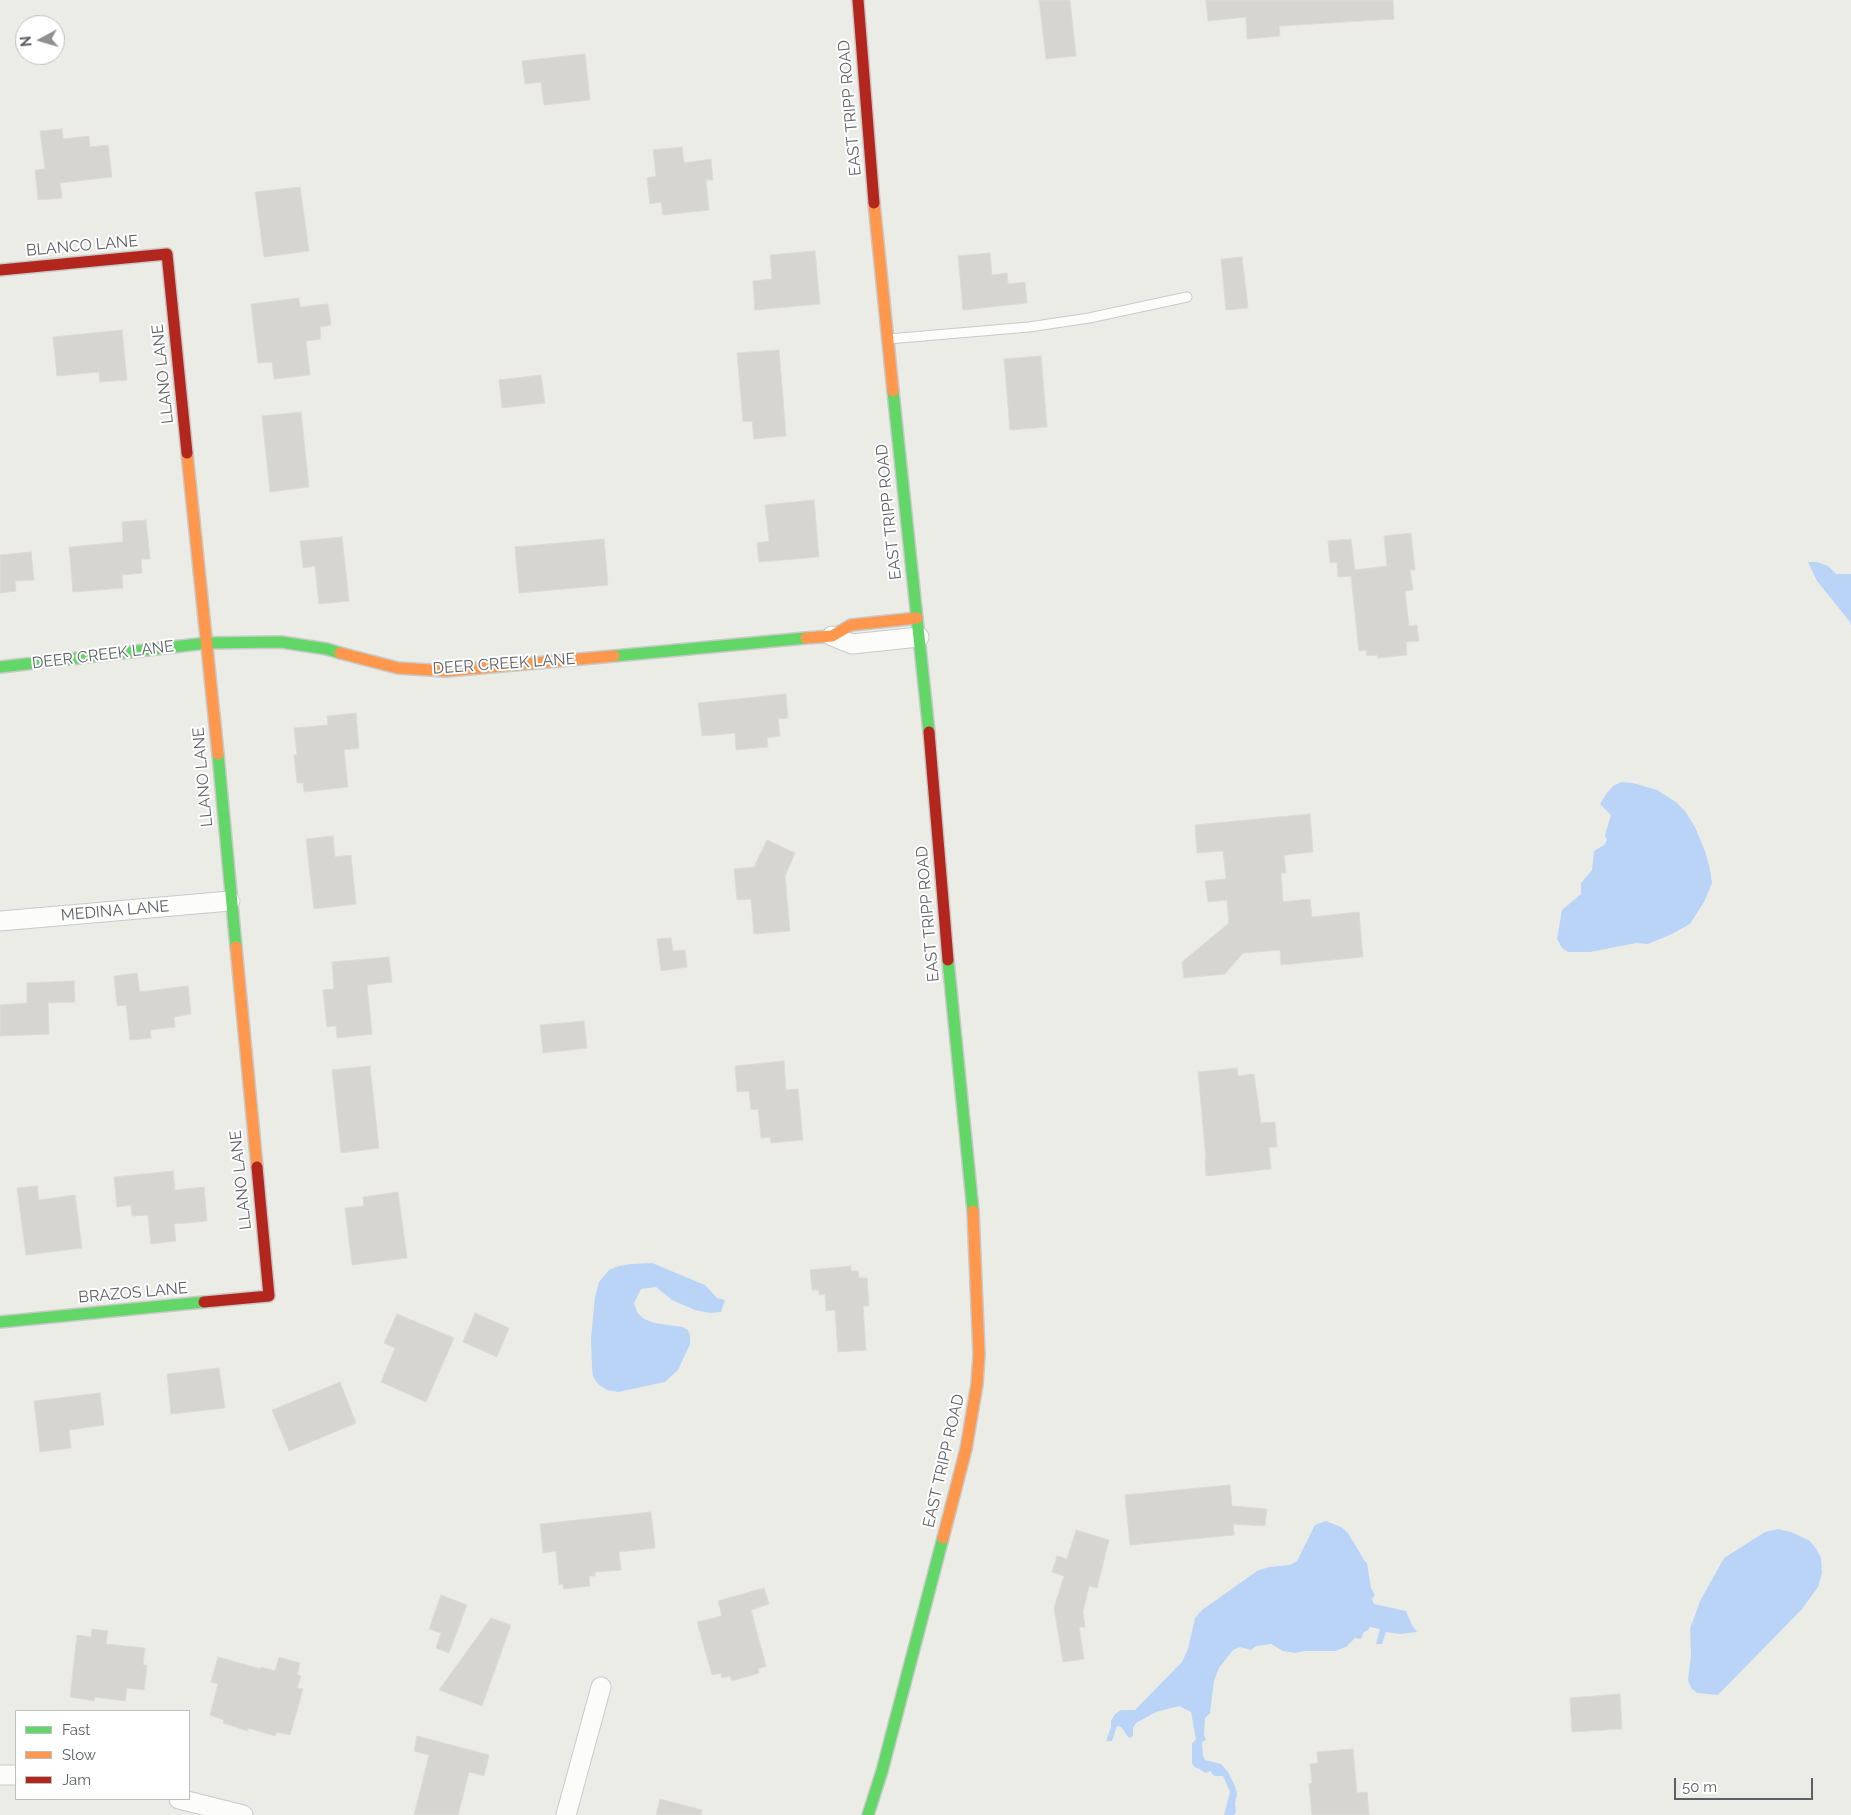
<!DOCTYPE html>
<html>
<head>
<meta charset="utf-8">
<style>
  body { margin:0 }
  #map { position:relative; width:1851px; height:1815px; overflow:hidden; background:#ecece7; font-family:Raleway,sans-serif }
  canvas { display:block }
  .legend { position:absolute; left:15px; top:1710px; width:175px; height:90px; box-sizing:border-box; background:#fff; border:1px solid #bebfc1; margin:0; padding:6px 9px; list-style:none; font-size:15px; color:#5c5f65 }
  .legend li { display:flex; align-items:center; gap:10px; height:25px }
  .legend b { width:25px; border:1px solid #bebfc1 }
  .north { position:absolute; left:15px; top:15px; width:50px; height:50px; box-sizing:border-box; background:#fff; border:1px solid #bebfc1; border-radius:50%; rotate:264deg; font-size:14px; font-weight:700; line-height:20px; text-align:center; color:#5c5f65 }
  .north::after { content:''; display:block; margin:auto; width:18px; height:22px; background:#8e9092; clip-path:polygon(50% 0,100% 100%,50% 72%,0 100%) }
  .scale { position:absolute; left:1674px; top:1778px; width:139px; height:22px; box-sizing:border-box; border:2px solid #5c5f65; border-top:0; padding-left:6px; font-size:15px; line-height:18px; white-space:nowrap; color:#5c5f65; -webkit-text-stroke:4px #fff; paint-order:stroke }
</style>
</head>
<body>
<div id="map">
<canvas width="1851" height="1815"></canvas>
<ul class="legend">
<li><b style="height:6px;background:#63d668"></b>Fast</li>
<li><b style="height:6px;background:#ff974d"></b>Slow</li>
<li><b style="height:6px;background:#b3261e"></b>Jam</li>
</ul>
<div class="north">N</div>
<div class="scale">50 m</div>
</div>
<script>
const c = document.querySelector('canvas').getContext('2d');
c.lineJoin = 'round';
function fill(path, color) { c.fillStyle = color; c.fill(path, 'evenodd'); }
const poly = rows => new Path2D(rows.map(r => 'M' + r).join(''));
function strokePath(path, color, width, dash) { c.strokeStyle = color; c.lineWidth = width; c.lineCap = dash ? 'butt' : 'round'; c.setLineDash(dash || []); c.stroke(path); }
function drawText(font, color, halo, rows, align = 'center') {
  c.font = font + ' Raleway,sans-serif'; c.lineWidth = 4; c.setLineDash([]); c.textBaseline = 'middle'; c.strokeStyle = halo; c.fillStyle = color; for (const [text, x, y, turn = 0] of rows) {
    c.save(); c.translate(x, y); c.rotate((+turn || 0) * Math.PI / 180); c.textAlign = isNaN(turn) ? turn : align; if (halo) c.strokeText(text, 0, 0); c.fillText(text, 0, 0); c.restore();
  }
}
const water = poly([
  [1808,562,1817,562,1828,566,1836,574,1851,574,1851,626,1850,622,1817,581],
  [1621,782,1633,783,1657,790,1676,802,1685,811,1695,827,1705,851,1710,869,1712,883,1704,902,1690,924,1672,934,1648,944,1636,943,1590,952,1568,952,1562,948,1557,939,1562,910,1581,894,1581,883,1592,870,1594,851,1604,845,1607,840,1605,835,1611,815,1600,804,1606,794,1613,786],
  [652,1263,705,1285,717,1298,725,1300,721,1312,710,1313,695,1310,672,1300,656,1287,641,1289,634,1303,637,1312,644,1319,654,1323,683,1327,688,1330,690,1336,690,1344,678,1370,665,1382,618,1392,607,1390,599,1385,593,1377,592,1367,591,1338,595,1297,599,1282,609,1270,619,1266,631,1264],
  [1326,1521,1341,1527,1348,1533,1364,1560,1367,1563,1371,1588,1375,1595,1372,1599,1374,1604,1406,1611,1412,1625,1417,1632,1400,1634,1386,1632,1382,1644,1376,1644,1380,1629,1370,1627,1368,1630,1364,1632,1361,1639,1355,1638,1346,1647,1335,1651,1304,1651,1295,1653,1283,1651,1271,1644,1256,1646,1251,1650,1240,1647,1233,1650,1219,1668,1214,1681,1210,1713,1205,1718,1204,1735,1206,1740,1202,1742,1203,1755,1205,1760,1221,1764,1228,1772,1235,1786,1237,1794,1235,1804,1236,1811,1234,1815,1224,1815,1230,1792,1223,1776,1214,1776,1210,1771,1206,1773,1195,1767,1192,1764,1192,1744,1196,1739,1191,1712,1179,1706,1156,1712,1136,1723,1133,1728,1133,1736,1129,1738,1121,1727,1117,1726,1112,1741,1106,1741,1111,1727,1111,1721,1115,1714,1121,1710,1135,1710,1182,1662,1188,1649,1195,1618,1202,1610,1257,1571,1269,1567,1290,1565,1297,1561,1315,1525],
  [1778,1529,1791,1532,1810,1541,1817,1550,1821,1558,1822,1573,1818,1587,1802,1609,1718,1695,1697,1693,1691,1688,1688,1680,1691,1655,1690,1629,1700,1601,1724,1558,1765,1532]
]);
const building = poly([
  [1039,0,1070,0,1076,56,1046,59,1039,0],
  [1206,0,1393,0,1394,19,1279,26,1280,36,1247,39,1246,17,1208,21,1206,0],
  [585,54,590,100,544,105,541,82,525,84,522,61,585,54],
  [62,129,63,139,89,136,90,147,108,145,112,177,60,183,62,198,38,200,35,170,45,169,40,131,62,129],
  [682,147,684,163,711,159,713,180,706,180,709,210,663,215,661,202,650,204,647,178,656,176,653,150,682,147],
  [300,187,309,251,264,257,255,192,300,187],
  [815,251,820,304,755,310,753,281,772,279,770,255,815,251],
  [990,253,992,275,1007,273,1008,284,1025,282,1027,303,963,310,958,256,990,253],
  [1242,257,1248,308,1226,310,1221,259,1242,257],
  [299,298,300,307,328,304,331,325,320,327,321,339,306,341,310,375,274,379,272,362,258,363,251,304,299,298],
  [122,330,127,380,100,382,99,372,57,376,53,337,122,330],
  [779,350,786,436,754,439,752,421,743,422,737,353,779,350],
  [1041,356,1047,427,1010,430,1004,359,1041,356],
  [541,375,545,403,502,408,499,380,541,375],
  [301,412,309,487,270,492,262,416,301,412],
  [814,500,819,557,759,562,757,543,769,541,765,505,814,500],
  [146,520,150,559,141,559,142,573,122,575,123,588,73,592,69,547,123,542,122,522,146,520],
  [1411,533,1415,570,1410,570,1413,590,1405,591,1409,626,1417,625,1419,641,1406,642,1407,655,1378,658,1377,655,1367,656,1366,650,1359,651,1351,576,1338,577,1337,562,1330,563,1328,541,1351,539,1355,570,1387,566,1384,536,1411,533],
  [342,537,349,601,319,604,315,566,303,568,300,541,342,537],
  [604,539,608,585,519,593,515,547,604,539],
  [31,552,34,580,15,581,16,591,0,593,0,555,31,552],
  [786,694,788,718,778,719,780,736,767,738,768,747,736,750,735,733,702,736,698,703,786,694],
  [356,713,359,748,344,750,348,787,304,792,303,783,297,783,294,755,297,755,294,728,328,725,327,716,356,713],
  [1310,814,1313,852,1284,855,1286,873,1281,873,1283,902,1310,899,1312,917,1359,912,1363,957,1281,965,1280,950,1243,953,1225,974,1184,978,1182,962,1229,923,1227,900,1208,902,1205,881,1226,879,1223,851,1197,853,1195,825,1310,814],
  [333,836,335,857,351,855,356,904,314,909,306,839,333,836],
  [767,840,795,853,785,876,790,931,754,934,751,899,737,900,734,869,754,867,767,840],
  [671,938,673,951,685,950,687,967,661,971,657,939,671,938],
  [389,957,392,982,367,985,372,1034,337,1038,336,1026,327,1027,323,990,334,989,332,962,389,957],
  [137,973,140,992,188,986,191,1014,174,1017,175,1027,150,1030,151,1038,130,1040,126,1005,117,1006,114,976,137,973],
  [74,981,75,1002,48,1003,49,1034,0,1036,0,1005,27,1003,27,983,74,981],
  [584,1021,587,1048,543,1053,540,1025,584,1021],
  [784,1061,786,1090,798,1089,803,1140,771,1143,770,1137,761,1138,758,1109,751,1110,749,1091,737,1092,735,1066,784,1061],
  [370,1066,379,1148,341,1153,332,1070,370,1066],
  [1237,1068,1238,1076,1254,1074,1261,1123,1275,1122,1277,1147,1269,1147,1271,1169,1206,1176,1205,1159,1206,1159,1198,1072,1237,1068],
  [173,1171,175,1190,204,1187,207,1221,174,1224,176,1241,151,1244,148,1215,132,1216,131,1205,117,1207,114,1177,173,1171],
  [37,1186,39,1200,75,1195,82,1248,26,1255,17,1188,37,1186],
  [398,1192,407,1258,352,1265,345,1208,364,1206,363,1197,398,1192],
  [851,1266,851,1271,858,1271,859,1278,867,1278,869,1306,863,1306,866,1350,838,1352,835,1310,826,1311,825,1294,819,1295,819,1290,812,1290,810,1270,851,1266],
  [475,1313,509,1328,497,1357,463,1342,475,1313],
  [397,1314,454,1338,426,1402,381,1382,395,1348,384,1343,397,1314],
  [219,1368,225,1408,171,1414,167,1374,219,1368],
  [340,1382,356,1423,289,1451,272,1410,340,1382],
  [100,1393,104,1425,69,1430,71,1448,40,1452,34,1401,100,1393],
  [1230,1485,1232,1506,1267,1509,1265,1526,1233,1524,1234,1535,1130,1545,1125,1495,1230,1485],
  [651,1512,655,1548,619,1552,621,1570,595,1572,595,1576,589,1576,590,1586,564,1589,563,1584,559,1585,556,1551,543,1553,540,1524,651,1512],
  [1076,1530,1109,1540,1097,1588,1089,1586,1083,1612,1085,1627,1079,1627,1084,1659,1063,1662,1054,1608,1064,1576,1052,1572,1057,1556,1067,1559,1076,1530],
  [764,1588,769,1604,751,1610,766,1666,758,1669,759,1673,732,1681,730,1676,722,1678,721,1673,712,1675,697,1622,722,1616,718,1601,764,1588],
  [441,1595,467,1605,449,1653,436,1648,441,1633,429,1629,441,1595],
  [491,1618,511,1625,482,1706,439,1690,491,1618],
  [92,1629,108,1631,106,1644,145,1648,143,1665,147,1665,144,1690,127,1688,125,1701,95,1697,94,1701,70,1697,77,1635,91,1637,92,1629],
  [218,1657,261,1669,261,1667,275,1671,279,1657,300,1663,297,1674,301,1676,297,1688,303,1689,290,1735,277,1732,275,1736,248,1728,248,1731,223,1723,224,1720,210,1715,218,1684,211,1682,218,1657],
  [1620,1694,1622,1729,1572,1732,1570,1698,1620,1694],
  [417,1736,489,1755,484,1776,469,1772,458,1815,414,1815,429,1755,414,1751,417,1736],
  [1353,1749,1357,1793,1367,1792,1369,1815,1312,1815,1309,1784,1312,1783,1310,1764,1318,1763,1317,1752,1353,1749],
  [660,1799,702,1810,701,1815,656,1815,660,1799]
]);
const lane = poly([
  [888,339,1029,327,1089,318,1187,297]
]);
const street = poly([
  [832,636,852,644,919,637],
  [0,921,230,901],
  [0,1775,16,1775],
  [179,1799,243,1815],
  [566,1815,601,1687]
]);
const fast = poly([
  [893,391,929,732],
  [614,656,806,638],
  [0,667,207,643,281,642,327,649,340,653],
  [218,754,236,947],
  [948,960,973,1211],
  [0,1322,204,1302],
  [868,1815,882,1771,943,1538]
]);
const slow = poly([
  [874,203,893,391],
  [187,453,218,754],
  [806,638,832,636,851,625,917,618],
  [340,653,398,668,446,671,614,656],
  [236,947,257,1167],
  [943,1538,966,1449,977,1384,979,1354,973,1211]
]);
const jam = poly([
  [858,0,874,203],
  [0,270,167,254,187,453],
  [929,732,948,960],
  [204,1302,269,1296,257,1167]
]);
const streetNames = [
  ["EAST TRIPP ROAD",850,108,-95],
  ["BLANCO LANE",82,246,-5],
  ["LLANO LANE",163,374,-96],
  ["EAST TRIPP ROAD",889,512,-96],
  ["DEER CREEK LANE",103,655,-7],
  ["DEER CREEK LANE",504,664,-4],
  ["LLANO LANE",203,777,-95],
  ["MEDINA LANE",115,911,-5],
  ["EAST TRIPP ROAD",928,914,-95],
  ["LLANO LANE",241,1180,-96],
  ["BRAZOS LANE",133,1293,-5],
  ["EAST TRIPP ROAD",944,1461,-77]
];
fill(water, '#bad4f8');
fill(building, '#d6d5d2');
strokePath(building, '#dcdbd6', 1);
strokePath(lane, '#c9cac9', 11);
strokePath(street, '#c9cac9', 21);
strokePath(fast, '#c8c9c9', 14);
strokePath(slow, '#c8c9c9', 14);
strokePath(jam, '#c8c9c9', 14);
strokePath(lane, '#fcfcfb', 9);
strokePath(street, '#fcfcfb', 19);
strokePath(fast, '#63d668', 11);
strokePath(slow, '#ff974d', 11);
strokePath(jam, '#b3261e', 11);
drawText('16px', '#5c5f65', '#fff', streetNames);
</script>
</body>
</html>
